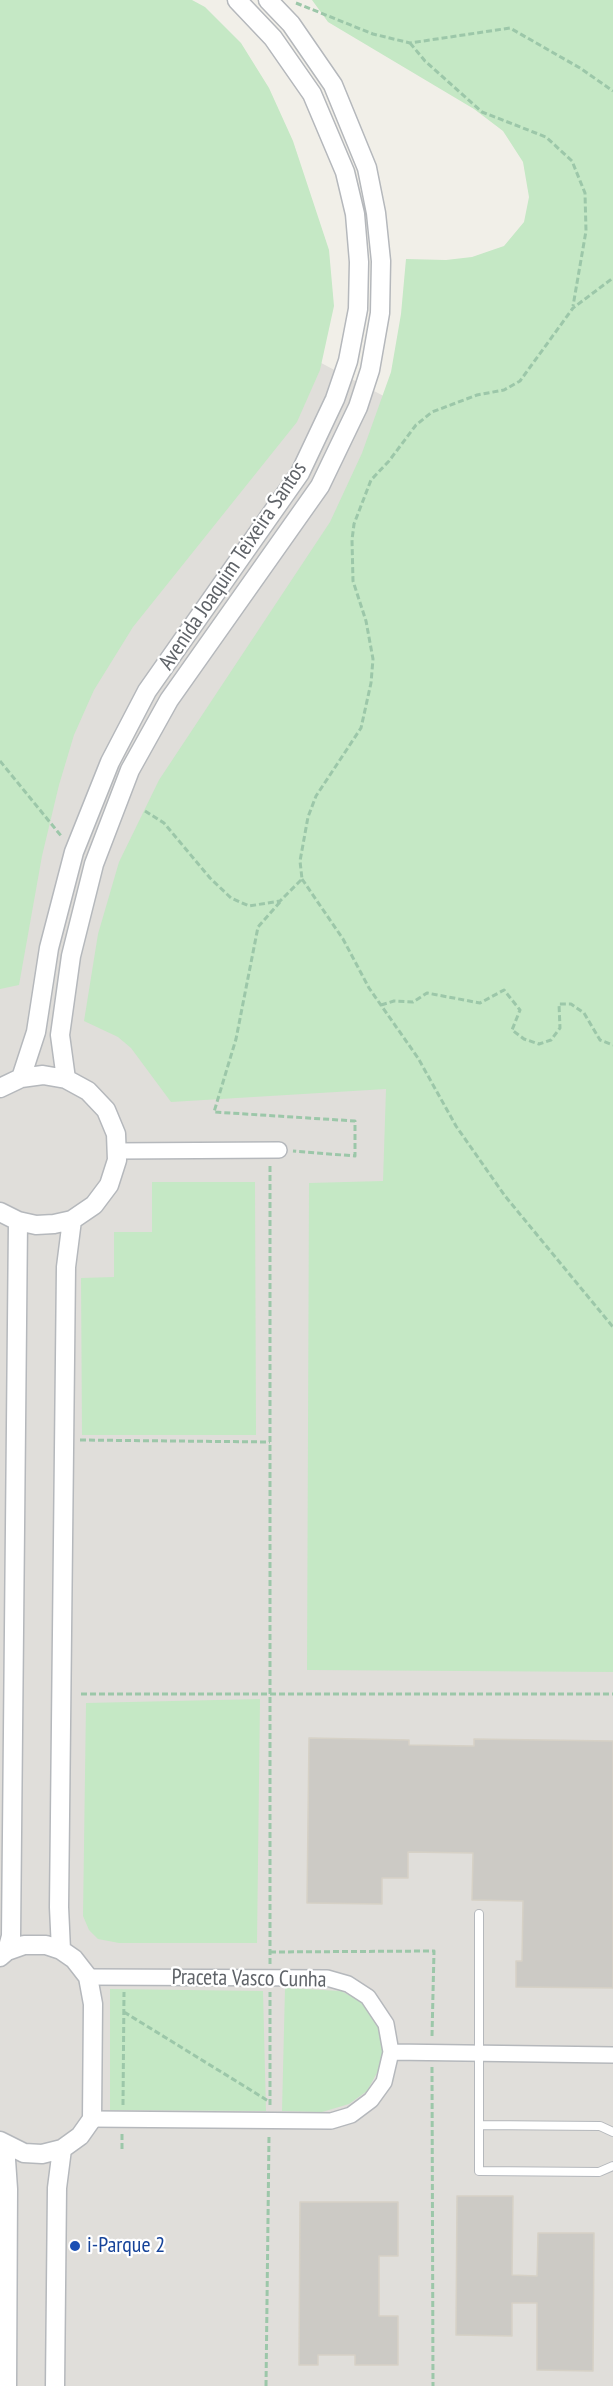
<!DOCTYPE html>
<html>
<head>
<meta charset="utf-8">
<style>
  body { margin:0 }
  canvas { display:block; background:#f1efe8 }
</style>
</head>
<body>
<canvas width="613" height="2386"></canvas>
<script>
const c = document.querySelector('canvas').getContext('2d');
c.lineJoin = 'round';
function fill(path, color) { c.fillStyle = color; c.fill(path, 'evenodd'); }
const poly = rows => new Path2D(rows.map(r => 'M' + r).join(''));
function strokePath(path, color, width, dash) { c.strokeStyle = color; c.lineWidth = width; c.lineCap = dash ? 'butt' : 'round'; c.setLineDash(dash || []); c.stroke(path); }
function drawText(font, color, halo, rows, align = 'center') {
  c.font = font + ' "PT Sans Narrow",sans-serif'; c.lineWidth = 4.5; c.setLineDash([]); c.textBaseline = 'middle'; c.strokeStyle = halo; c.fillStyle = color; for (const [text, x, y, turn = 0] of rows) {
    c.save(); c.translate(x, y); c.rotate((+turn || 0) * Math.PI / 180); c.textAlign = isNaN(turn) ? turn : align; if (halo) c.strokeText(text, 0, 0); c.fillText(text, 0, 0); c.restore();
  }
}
const industrial = poly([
  [102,247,599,510,613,1299,613,2386,0,2386,0,434]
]);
const green = poly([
  [0,0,192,0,205,7,241,43,269,88,293,141,329,250,334,306,320,370,297,422,133,627,94,690,74,735,59,785,42,856,19,985,0,989],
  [312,0,613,0,613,1672,307,1670,309,1183,383,1181,386,1089,171,1102,131,1048,118,1037,84,1021,98,934,119,862,159,780,330,522,362,453,391,372,401,314,406,259,446,260,472,257,504,246,524,222,529,197,523,162,503,131,474,109,328,22],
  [152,1182,255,1182,256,1435,82,1435,81,1278,114,1277,114,1232,152,1232],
  [260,1699,257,1943,119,1943,98,1939,89,1930,83,1916,86,1703],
  [285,1988,341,1991,362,2002,375,2019,383,2036,383,2062,367,2091,349,2104,322,2112,282,2111],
  [110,1989,263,1991,266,2111,110,2110]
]);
const building = poly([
  [309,1738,409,1740,409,1745,474,1746,474,1739,613,1741,613,1988,516,1987,516,1961,522,1961,523,1901,472,1900,473,1853,408,1852,408,1878,382,1878,382,1904,307,1903,309,1738],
  [457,2196,513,2196,512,2275,537,2276,538,2233,594,2233,593,2371,537,2370,537,2303,512,2303,512,2336,456,2335,457,2196],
  [300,2202,398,2202,398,2256,379,2256,379,2316,398,2316,398,2365,355,2365,355,2355,318,2355,318,2365,299,2365,300,2202]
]);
const path = poly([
  [296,3,373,34,410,43,510,28,580,68,613,91],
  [410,43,425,61,482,112,546,137,572,161,585,193,586,231,573,306],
  [0,761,62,837],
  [145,811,164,823,210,878,231,898,249,906,280,901,302,879,300,861,308,817,316,796,361,728,371,683,373,659,366,621,353,581,352,540,354,524,371,480,389,461,416,425,432,412,477,395,504,390,520,381,573,308,613,278],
  [302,879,343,939,369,988,418,1058,456,1126,505,1196,613,1327],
  [280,902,258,927,236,1039,214,1112,355,1121,355,1156,293,1151],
  [381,1005,394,1001,413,1002,427,993,480,1003,504,990,520,1010,512,1030,524,1039,539,1044,551,1040,560,1028,559,1004,571,1004,584,1013,600,1040,613,1045],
  [80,1440,270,1442],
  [81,1694,613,1694],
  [270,1952,434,1951,432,2036],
  [270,1964,270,1164],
  [124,2012,270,2102],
  [432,2067,433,2386],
  [123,2105,124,1992],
  [270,2105,270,1992],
  [122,2149,122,2133],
  [266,2386,269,2136]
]);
const service = poly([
  [479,1914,479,2171,599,2172,613,2166],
  [480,2125,600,2126,613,2132]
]);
const minor = poly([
  [116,1151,279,1150],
  [88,1977,327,1978,348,1984,368,1997,386,2024,391,2052,384,2082,371,2100,351,2115,331,2121,92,2119],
  [391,2052,613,2055]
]);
const tertiary = poly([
  [21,1078,36,1032,49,948,74,852,110,762,147,691,300,473,335,399,348,361,358,309,359,262,355,214,345,172,312,94,273,38,237,0],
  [66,1079,60,1035,71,956,94,864,130,770,169,700,320,486,358,407,370,370,380,313,381,261,376,213,367,168,333,85,291,24,268,0],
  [0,1088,21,1078,43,1075,66,1079,88,1091,106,1110,116,1134,117,1160,109,1185,94,1205,72,1220,54,1224,36,1225,18,1221,0,1212],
  [61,1950,59,1907,66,1267,72,1220],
  [7,1951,11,1936,18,1221],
  [0,1957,7,1951,24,1945,46,1945,61,1950,74,1959,88,1977,93,2004,92,2119,80,2136,62,2149,42,2154,24,2153,0,2141],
  [5,2145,8,2189,7,2386],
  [55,2386,57,2188,62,2149]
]);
const markers = [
  [75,2246,6,"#1a4fb4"]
];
const streetNames = [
  ["Avenida Joaquim Teixeira Santos",233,566,-56],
  ["Praceta Vasco Cunha",249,1979,1]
];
const transitNames = [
  ["i-Parque 2",87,2246]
];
fill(industrial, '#e0deda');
fill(green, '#c5e8c5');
fill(building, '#cccac5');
strokePath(building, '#d6d1c6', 1.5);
strokePath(service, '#b5b8bc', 10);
strokePath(minor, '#b5b8bc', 18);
strokePath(tertiary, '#b5b8bc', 21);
strokePath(path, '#9cc7a9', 3, [6, 3]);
strokePath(service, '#fff', 8);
strokePath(minor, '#fff', 15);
strokePath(tertiary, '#fff', 18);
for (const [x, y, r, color] of markers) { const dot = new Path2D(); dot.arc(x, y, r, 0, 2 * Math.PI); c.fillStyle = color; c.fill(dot); strokePath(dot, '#fff', 2); }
drawText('22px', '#5f6368', '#fff', streetNames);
drawText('22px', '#164399', '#fff', transitNames, 'left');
</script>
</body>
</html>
